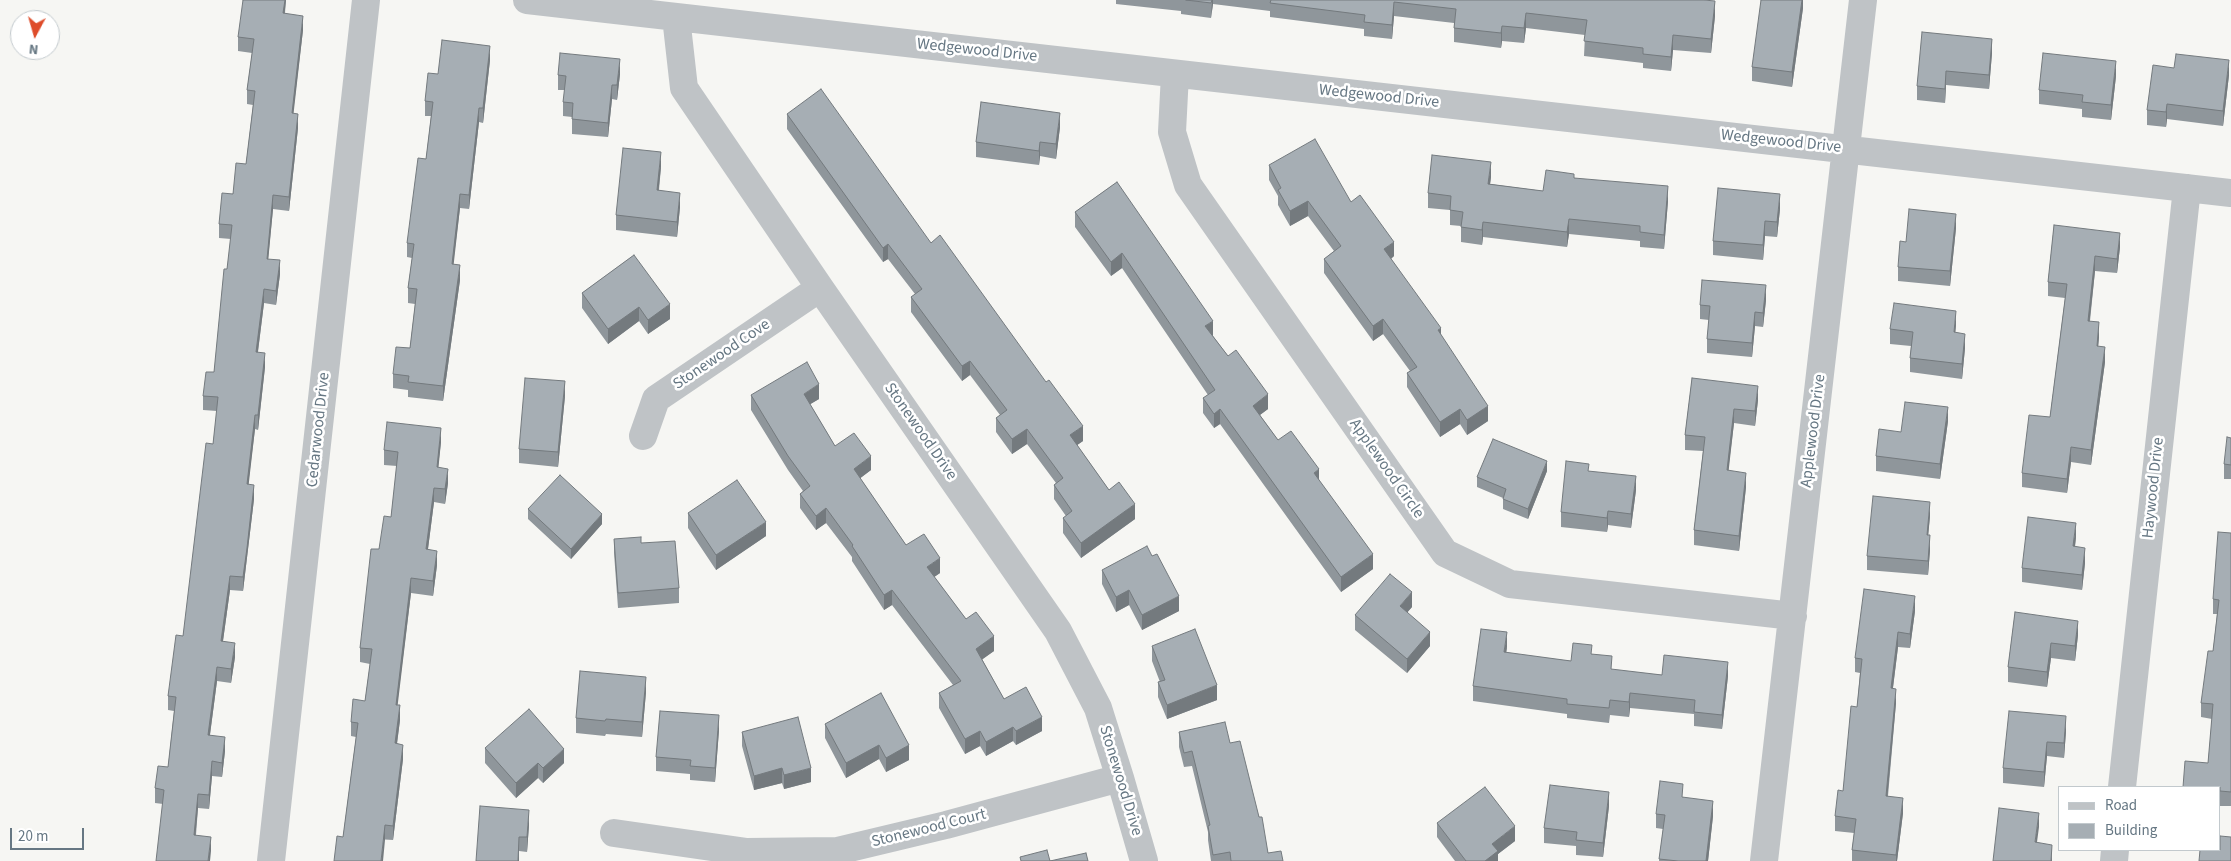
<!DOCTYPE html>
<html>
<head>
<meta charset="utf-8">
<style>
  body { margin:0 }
  #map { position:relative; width:2231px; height:861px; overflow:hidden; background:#f6f6f3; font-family:"Source Sans 3",sans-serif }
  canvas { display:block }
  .legend { position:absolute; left:2058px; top:786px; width:162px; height:65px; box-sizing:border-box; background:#fff; border:1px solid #c2c9cd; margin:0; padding:6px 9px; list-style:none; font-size:15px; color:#667783 }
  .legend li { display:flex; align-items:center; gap:10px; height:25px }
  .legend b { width:25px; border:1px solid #c2c9cd }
  .north { position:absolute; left:10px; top:10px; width:50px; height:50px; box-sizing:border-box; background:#fff; border:1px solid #c2c9cd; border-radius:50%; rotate:186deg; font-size:14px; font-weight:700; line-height:20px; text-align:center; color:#667783 }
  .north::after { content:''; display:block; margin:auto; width:18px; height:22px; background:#de4c2a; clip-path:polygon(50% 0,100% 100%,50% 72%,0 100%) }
  .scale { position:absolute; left:10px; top:828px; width:74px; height:22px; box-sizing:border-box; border:2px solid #667783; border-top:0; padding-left:6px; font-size:15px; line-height:18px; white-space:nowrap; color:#667783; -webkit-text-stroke:4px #fff; paint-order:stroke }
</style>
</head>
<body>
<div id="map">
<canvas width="2231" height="861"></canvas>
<ul class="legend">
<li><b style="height:6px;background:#bfc3c6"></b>Road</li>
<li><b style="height:14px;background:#a6aeb4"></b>Building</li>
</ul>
<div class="north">N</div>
<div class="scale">20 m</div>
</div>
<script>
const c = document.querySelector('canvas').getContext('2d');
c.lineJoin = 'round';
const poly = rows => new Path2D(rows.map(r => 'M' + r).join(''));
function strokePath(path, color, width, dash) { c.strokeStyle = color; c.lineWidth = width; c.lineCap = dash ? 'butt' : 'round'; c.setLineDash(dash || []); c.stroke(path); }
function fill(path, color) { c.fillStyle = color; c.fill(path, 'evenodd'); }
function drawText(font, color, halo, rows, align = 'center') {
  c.font = font + ' "Source Sans 3",sans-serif'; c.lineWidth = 5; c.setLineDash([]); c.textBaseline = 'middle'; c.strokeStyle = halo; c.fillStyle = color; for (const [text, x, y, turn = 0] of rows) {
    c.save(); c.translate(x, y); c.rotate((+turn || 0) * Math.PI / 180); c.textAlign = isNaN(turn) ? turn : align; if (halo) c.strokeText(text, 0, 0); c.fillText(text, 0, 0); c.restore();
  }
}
const minor = poly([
  [527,0,2231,193],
  [676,17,684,88,820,288,1058,631,1098,708,1120,778,1144,861],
  [1175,74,1172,132,1188,185,1445,553,1510,584,1793,616],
  [643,436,656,399,820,288],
  [2122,787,2187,188],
  [614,833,747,852,837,851,946,825,1120,778],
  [271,861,366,0],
  [1764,861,1863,0],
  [2114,861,2115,850]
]);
const wall = poly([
  [286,0,285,13,303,30,293,113,298,128,289,211,273,209,268,259,280,274,276,305,264,303,258,352,265,367,258,430,255,429,248,485,254,499,243,591,230,590,223,641,235,657,231,683,217,681,210,735,225,751,222,777,212,776,209,809,198,808,196,835,211,851,163,804,155,803,155,788,168,767,174,711,168,710,168,696,183,636,213,444,217,411,203,410,203,396,214,372,231,239,219,238,219,224,246,164,253,105,247,104,247,90,252,53,238,51,238,37],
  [1116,0,1704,0,1715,16,1711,53,1673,50,1671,71,1643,68,1643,63,1584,56,1585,35,1526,28,1524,43,1502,41,1501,48,1454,42,1454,23,1394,16,1392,39,1364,36,1364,29,1270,17,1270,11,1213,4,1211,18,1181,14,1181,11,1116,4],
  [1803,0,1803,8,1792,87,1752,81,1752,67],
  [1992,39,1992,53,1989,89,1946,85,1945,103,1917,100,1917,86],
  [490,60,483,123,479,122,469,209,460,208,453,264,460,280,443,401,408,397,408,390,393,388,393,374,410,348,415,304,408,303,408,288,412,258,407,257,407,243,426,159,431,116,425,116,425,101,438,74],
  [2174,68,2229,75,2223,126,2167,119,2166,127,2147,125,2147,110],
  [620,74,617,100,612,99,608,137,572,134,572,117,563,116,563,102,565,90,558,90,558,75],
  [2116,76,2111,120,2082,117,2082,109,2039,104,2039,90],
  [787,114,931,243,1083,441,1077,445,1109,490,1135,519,1081,558,1063,533,1063,518,1066,516,1054,499,1054,485,1056,483,1027,444,1012,454,996,432,996,418,1000,415,970,375,962,381,911,312,911,297,915,294,888,259,883,262,787,129],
  [1060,127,1056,159,1040,156,1039,165,976,157,976,142],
  [1269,165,1351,202,1394,256,1391,259,1441,335,1488,421,1467,435,1460,424,1440,437,1407,387,1407,373,1410,371,1383,334,1373,341,1324,273,1324,259,1334,251,1308,216,1290,226,1278,205,1278,196,1269,180],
  [661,167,659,190,680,207,677,237,616,230,616,215],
  [1491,177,1490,184,1543,191,1574,178,1668,201,1664,249,1640,247,1640,241,1569,234,1567,247,1483,237,1482,245,1461,242,1461,226,1450,225,1450,210,1428,208,1428,193],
  [1117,182,1213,335,1213,336,1268,409,1260,415,1278,440,1319,480,1373,569,1341,592,1220,424,1214,428,1203,413,1203,398,1208,395,1122,268,1111,276,1075,227,1075,212],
  [1780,209,1777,237,1765,236,1763,260,1713,255,1713,241],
  [2054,225,2120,247,2117,273,2095,271,2090,321,2099,337,2098,346,2105,362,2091,465,2071,462,2067,493,2022,487,2022,473,2050,417,2065,298,2048,296,2048,282],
  [1956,228,1950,286,1898,281,1898,267,1906,242],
  [634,255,670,319,648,334,639,321,608,344,582,308,582,293],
  [1766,300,1763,327,1755,326,1752,357,1707,353,1707,339,1709,320,1700,319,1700,305],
  [1956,325,1955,333,1965,348,1962,379,1910,372,1910,358,1911,346,1890,344,1890,329],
  [1692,378,1758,400,1755,426,1734,423,1728,471,1746,487,1739,551,1694,545,1694,530,1703,451,1685,450,1685,435],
  [751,395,819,399,810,404,835,446,871,470,860,478,906,545,940,573,934,577,966,619,994,651,982,659,1004,699,1042,731,1016,745,1013,741,986,756,980,746,965,754,939,708,939,693,953,685,892,605,884,610,852,561,852,557,826,523,816,530,800,508,800,494,803,491,788,470,751,410],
  [565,396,558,467,519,463,519,449],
  [1948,421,1940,479,1876,471,1876,456,1901,432],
  [2231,438,2231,479,2224,479,2224,464],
  [441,442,438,467,448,483,445,504,434,502,428,549,437,565,433,596,411,593,397,705,400,720,397,744,403,759,393,840,343,837,356,737,351,736,351,722,365,701,370,664,360,662,360,648,379,549,391,517,397,466,384,465,384,450],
  [1547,471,1528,519,1503,509,1503,498,1477,487,1477,477],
  [1589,471,1636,490,1631,528,1608,525,1607,532,1561,527,1561,512],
  [528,509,602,524,571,559,528,519],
  [688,513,766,536,716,570,688,528],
  [1930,516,1928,535,1930,550,1928,575,1867,570,1867,556],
  [2231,533,2231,806,2220,806,2220,787,2208,763,2212,719,2201,717,2201,703,2213,651,2217,614,2213,614,2213,599],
  [2076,537,2075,547,2085,563,2082,590,2022,582,2022,568],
  [614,539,641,543,679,588,679,603,618,608,614,553],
  [1102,570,1179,611,1142,630,1129,605,1116,612,1102,584],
  [1412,607,1407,612,1430,646,1407,673,1355,630,1355,615],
  [1915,611,1910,648,1898,647,1893,688,1896,703,1888,796,1903,813,1897,861,1852,861,1852,850,1854,833,1835,831,1835,816,1843,791,1857,707,1860,673,1855,672,1855,658],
  [2015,612,2078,635,2075,661,2051,658,2047,687,2008,682,2008,667],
  [1152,646,1217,700,1167,719,1158,697,1158,682,1160,682,1152,661],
  [1507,647,1506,653,1571,661,1592,654,1612,670,1662,675,1728,676,1722,729,1694,726,1694,714,1630,708,1629,717,1610,715,1609,723,1567,718,1567,714,1473,701,1473,686],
  [646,692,642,737,606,734,605,736,576,733,576,718],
  [881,693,909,760,886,772,879,759,846,778,825,738,825,724],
  [719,730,715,782,690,780,690,774,656,771,656,757],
  [2066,731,2064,758,2047,756,2044,787,2003,783,2003,768],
  [742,732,811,782,784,789,782,783,754,790,742,746],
  [1179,732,1230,743,1259,817,1268,853,1283,861,1211,861,1208,840,1208,832,1192,766,1184,767,1179,747],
  [485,748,564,763,543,783,538,778,516,798,485,763],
  [1683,797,1713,816,1708,861,1659,861,1663,829,1656,828,1656,814],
  [1609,806,1603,857,1576,855,1576,846,1544,843,1544,828],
  [1437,823,1515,841,1498,854,1498,861,1455,861,1437,837],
  [529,825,527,852,519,851,519,861,476,861]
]);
const shadedWall = poly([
  [285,0,286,0,283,27,283,13],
  [1212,0,1213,0,1213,4,1211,18],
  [1802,0,1803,0,1803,8,1792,87,1792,72],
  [1715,1,1715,16,1711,53,1711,39],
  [1394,2,1394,16,1392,39,1392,25],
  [1526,13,1526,28,1524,43,1524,28],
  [303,16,303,30,292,127,292,113],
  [1502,26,1502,41,1501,48,1501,33],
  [1673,35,1673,50,1671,71,1671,57],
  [1992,39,1992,53,1989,89,1989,75],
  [490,46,490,60,483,123,483,108],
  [620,59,620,74,617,100,617,85],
  [2229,60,2229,75,2223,126,2223,111],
  [2116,61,2116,76,2111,120,2111,105],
  [1946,71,1946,85,1945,103,1945,89],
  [612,85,612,99,608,137,608,123],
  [2167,104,2167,119,2166,127,2166,112],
  [479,108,479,122,469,209,469,195],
  [1060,113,1060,127,1056,159,1056,144],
  [298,114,298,128,289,211,289,197],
  [1040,142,1040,156,1039,165,1039,151],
  [661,152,661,167,657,204,657,190],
  [1491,162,1491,177,1488,199,1488,184],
  [1668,186,1668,201,1664,249,1664,235],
  [680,193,680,207,677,237,677,222],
  [460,194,460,208,452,279,452,264],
  [1780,194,1780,209,1777,237,1777,222],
  [273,195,273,209,267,273,267,259],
  [1308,201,1308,216,1290,226,1290,211],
  [1956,214,1956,228,1950,286,1950,271],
  [1569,219,1569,234,1567,247,1567,232],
  [1765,221,1765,236,1763,260,1763,245],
  [1483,222,1483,237,1482,245,1482,230],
  [2120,233,2120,247,2117,273,2117,259],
  [1394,242,1394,256,1384,264,1384,249],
  [888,244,888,259,883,262,883,248],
  [1122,253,1122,268,1111,276,1111,262],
  [2095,256,2095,271,2088,335,2088,321],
  [280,260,280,274,276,305,276,291],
  [460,265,460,280,443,401,443,386],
  [1766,285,1766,300,1763,327,1763,313],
  [264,289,264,303,256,366,256,352],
  [670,304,670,319,648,334,648,320],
  [639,307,639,321,608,344,608,329],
  [1956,311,1956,325,1954,347,1954,332],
  [1755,312,1755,326,1752,357,1752,343],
  [1383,319,1383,334,1373,341,1373,326],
  [1213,321,1213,335,1205,340,1205,326],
  [2099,322,2099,337,2097,361,2097,346],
  [1441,328,1441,342,1438,330],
  [1965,334,1965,348,1962,379,1962,364],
  [2105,347,2105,362,2091,465,2091,450],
  [265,353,265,367,258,430,258,415],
  [970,361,970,375,962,381,962,366],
  [565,381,565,396,558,467,558,452],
  [819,384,819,399,804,408,804,394],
  [1758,386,1758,400,1755,426,1755,411],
  [1268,394,1268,409,1253,420,1253,406],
  [1488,406,1488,421,1467,435,1467,420],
  [1948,407,1948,421,1940,479,1940,464],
  [1220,409,1220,424,1214,428,1214,414],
  [1460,409,1460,424,1440,437,1440,422],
  [1734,409,1734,423,1727,485,1727,470],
  [255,415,255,429,247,499,247,484],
  [1083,426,1083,441,1070,450,1070,435],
  [441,428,441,442,437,482,437,467],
  [1027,429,1027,444,1012,454,1012,439],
  [2071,447,2071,462,2067,493,2067,479],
  [871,456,871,470,854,483,854,469],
  [1547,461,1547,471,1528,519,1528,509],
  [448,469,448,483,445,504,445,489],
  [1319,469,1319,484,1314,473],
  [1746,473,1746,487,1739,551,1739,536],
  [1636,476,1636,490,1631,528,1631,514],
  [254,485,254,499,243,591,243,577],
  [434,488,434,502,426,564,426,549],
  [1930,502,1930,516,1927,549,1927,535],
  [1135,504,1135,519,1081,558,1081,543],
  [826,508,826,523,816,530,816,516],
  [1608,511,1608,525,1607,532,1607,518],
  [602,514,602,524,571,559,571,549],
  [766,522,766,536,716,570,716,555],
  [2076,523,2076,537,2073,561,2073,546],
  [1930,535,1930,550,1928,575,1928,561],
  [2085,548,2085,563,2082,590,2082,575],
  [437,551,437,565,433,596,433,581],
  [1373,554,1373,569,1341,592,1341,577],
  [940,558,940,573,927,582,927,567],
  [230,576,230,590,221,655,221,641],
  [411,578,411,593,396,719,396,705],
  [892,590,892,605,884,610,884,595],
  [1129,590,1129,605,1116,612,1116,597],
  [1412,592,1412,607,1400,621,1400,606],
  [1179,596,1179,611,1142,630,1142,615],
  [1915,596,1915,611,1910,648,1910,634],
  [2078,621,2078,635,2075,661,2075,646],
  [1430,632,1430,646,1407,673,1407,659],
  [1507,632,1507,647,1504,667,1504,652],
  [1898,632,1898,647,1891,703,1891,688],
  [994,636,994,651,976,664,976,649],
  [235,643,235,657,231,683,231,669],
  [2051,643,2051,658,2047,687,2047,672],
  [1728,662,1728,676,1722,729,1722,715],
  [217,667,217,681,208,749,208,735],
  [646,677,646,692,642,737,642,722],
  [1217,685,1217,700,1167,719,1167,705],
  [1896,689,1896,703,1886,811,1886,796],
  [1630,693,1630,708,1629,717,1629,702],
  [400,705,400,720,395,758,395,743],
  [719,715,719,730,715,782,715,768],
  [2066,716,2066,731,2064,758,2064,743],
  [1042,717,1042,731,1016,745,1016,731],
  [1013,727,1013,741,986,756,986,742],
  [980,731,980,746,965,754,965,739],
  [225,737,225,751,222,777,222,763],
  [2047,742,2047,756,2044,787,2044,772],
  [403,745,403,759,393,840,393,826],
  [879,745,879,759,846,778,846,763],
  [909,745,909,760,886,772,886,758],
  [564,749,564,763,543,783,543,768],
  [212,761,212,776,209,809,209,795],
  [538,763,538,778,516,798,516,783],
  [782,768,782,783,754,790,754,776],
  [811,768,811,782,784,789,784,775],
  [1609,792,1609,806,1603,857,1603,843],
  [198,794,198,808,194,849,194,835],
  [1903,798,1903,813,1897,861,1896,861,1896,855],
  [1713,801,1713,816,1708,861,1706,861],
  [529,810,529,825,527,852,527,837],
  [2039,813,2039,827,2035,857,2035,842],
  [385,825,385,840,383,861,381,861],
  [1515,826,1515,841,1498,854,1498,861,1485,861,1492,844],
  [211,837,211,851,210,861,208,861],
  [519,837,519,861,518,861],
  [2052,845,2052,861,2051,861]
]);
const building = poly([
  [243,0,285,0,283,13,303,16,292,113,298,114,289,197,273,195,267,259,280,260,276,291,264,289,256,352,265,353,258,415,255,415,247,484,254,485,247,548,243,577,230,576,221,641,235,643,231,669,217,667,208,735,225,737,222,763,212,761,209,795,198,794,194,835,211,837,208,861,156,861,164,790,155,788,158,766,168,767,176,697,168,696,176,635,183,636,206,443,213,444,218,397,203,396,206,372,214,372,224,269,227,269,232,225,219,224,222,193,233,194,236,163,246,164,255,91,247,90,254,39,238,37,243,0],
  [1186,0,1212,0,1211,3,1186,0],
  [1271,0,1704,0,1715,1,1711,39,1673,35,1671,57,1643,54,1643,48,1584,41,1587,20,1526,13,1524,28,1502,26,1501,33,1454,28,1456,9,1394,2,1392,25,1364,22,1365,15,1270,3,1271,0],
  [1761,0,1802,0,1792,72,1752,67,1761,0],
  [1922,32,1992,39,1989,75,1946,71,1945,89,1917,86,1922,32],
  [442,40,490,46,483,108,479,108,469,195,460,194,452,264,460,265,443,386,408,382,409,376,393,374,396,347,410,348,417,289,408,288,414,244,407,243,418,158,426,159,433,102,425,101,428,73,438,74,442,40],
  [560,53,620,59,617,85,612,85,608,123,572,119,573,103,563,102,566,76,558,75,560,53],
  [2043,53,2116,61,2111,105,2082,102,2083,95,2039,90,2043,53],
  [2176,54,2229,60,2223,111,2167,104,2166,112,2147,110,2153,65,2174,68,2176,54],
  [821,89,931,243,940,235,1046,382,1049,380,1083,426,1070,435,1109,490,1119,482,1135,504,1081,543,1063,518,1072,511,1054,485,1063,478,1027,429,1012,439,996,418,1007,410,970,361,962,366,911,297,922,289,888,244,883,248,787,114,821,89],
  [981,102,1060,113,1056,144,1040,142,1039,151,976,142,981,102],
  [1315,139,1351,202,1360,195,1394,242,1384,249,1441,328,1438,330,1488,406,1467,420,1460,409,1440,422,1407,373,1417,367,1383,319,1373,326,1324,259,1341,246,1308,201,1290,211,1278,190,1281,188,1269,165,1315,139],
  [623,148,661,152,657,190,680,193,677,222,616,215,623,148],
  [1432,155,1491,162,1488,184,1543,191,1546,170,1574,174,1574,178,1668,186,1664,235,1640,232,1640,226,1569,219,1567,232,1483,222,1482,230,1461,227,1463,212,1450,210,1451,196,1428,193,1432,155],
  [1117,182,1213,321,1205,326,1228,356,1236,350,1268,394,1253,406,1278,440,1291,431,1319,469,1314,473,1373,554,1341,577,1220,409,1214,414,1203,398,1215,390,1122,253,1111,262,1075,212,1117,182],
  [1718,188,1780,194,1777,222,1765,221,1763,245,1713,241,1718,188],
  [1909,209,1956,214,1950,271,1898,267,1900,241,1906,242,1909,209],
  [2054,225,2120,233,2117,259,2095,256,2088,321,2099,322,2097,346,2105,347,2091,450,2071,447,2067,479,2022,473,2029,415,2050,417,2067,284,2048,282,2054,225],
  [634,255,670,304,648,320,639,307,608,329,582,293,634,255],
  [1702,280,1766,285,1763,313,1755,312,1752,343,1707,339,1710,306,1700,305,1702,280],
  [1894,303,1956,311,1954,332,1965,334,1962,364,1910,358,1913,332,1890,329,1894,303],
  [807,362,819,384,804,394,835,446,854,433,871,456,854,469,906,545,924,534,940,558,927,567,966,619,976,612,994,636,976,649,1004,699,1026,687,1042,717,1016,731,1013,727,986,742,980,731,965,739,939,693,961,681,892,590,884,595,852,546,853,545,826,508,816,516,800,494,810,486,788,456,751,395,807,362],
  [525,378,565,381,558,452,519,449,525,378],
  [1692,378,1758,386,1755,411,1734,409,1727,470,1746,473,1739,536,1694,530,1705,437,1685,435,1692,378],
  [1905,402,1948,407,1940,464,1876,456,1879,429,1901,432,1905,402],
  [387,422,441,428,437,467,448,469,445,489,434,488,426,549,437,551,433,581,411,578,396,705,400,705,395,743,403,745,393,826,385,825,381,861,334,861,337,836,343,837,358,723,351,722,353,699,365,701,372,649,360,648,371,549,379,549,384,516,391,517,398,452,384,450,387,422],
  [2227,437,2231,438,2231,465,2224,464,2227,437],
  [1493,439,1547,461,1528,509,1503,499,1506,489,1477,477,1493,439],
  [1566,461,1589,464,1588,471,1636,476,1631,514,1608,511,1607,518,1561,512,1566,461],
  [560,475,602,514,571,549,528,509,560,475],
  [737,480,766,522,716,555,688,513,737,480],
  [1873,496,1930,502,1927,535,1930,535,1928,561,1867,556,1873,496],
  [2028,517,2076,523,2073,546,2085,548,2082,575,2022,568,2028,517],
  [2218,532,2231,533,2231,792,2220,791,2220,787,2183,787,2185,761,2208,763,2213,704,2201,703,2208,651,2213,651,2219,600,2213,599,2218,532],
  [641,537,641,543,675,541,679,588,618,593,614,539,641,537],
  [1147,546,1152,556,1157,554,1179,596,1142,615,1129,590,1116,597,1102,570,1147,546],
  [1390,574,1412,592,1400,606,1430,632,1407,659,1355,615,1390,574],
  [1864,589,1915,596,1910,634,1898,632,1891,688,1896,689,1886,796,1903,798,1896,855,1852,850,1856,819,1835,816,1838,790,1843,791,1851,706,1857,707,1862,659,1855,658,1864,589],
  [2015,612,2078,621,2075,646,2051,643,2047,672,2008,667,2015,612],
  [1195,629,1217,685,1167,705,1158,682,1165,680,1152,646,1195,629],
  [1481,629,1507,632,1504,652,1571,661,1573,643,1592,645,1591,654,1612,656,1611,669,1662,675,1664,655,1728,662,1722,715,1694,712,1695,700,1630,693,1629,702,1610,700,1609,708,1567,704,1567,699,1473,686,1481,629],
  [580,671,646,677,642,722,606,719,605,721,576,718,580,671],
  [881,693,909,745,886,758,879,745,846,763,825,724,881,693],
  [529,709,564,749,543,768,538,763,516,783,485,748,529,709],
  [660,711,719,715,715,768,690,766,691,760,656,757,660,711],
  [2009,711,2066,716,2064,743,2047,742,2044,772,2003,768,2009,711],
  [798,717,811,768,784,775,782,768,754,776,742,732,798,717],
  [1225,722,1230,743,1240,741,1259,817,1262,817,1268,853,1281,851,1283,861,1231,861,1230,852,1213,855,1208,826,1210,825,1192,751,1184,753,1179,732,1225,722],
  [1660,781,1683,784,1682,797,1713,801,1706,861,1678,861,1659,859,1665,815,1656,814,1660,781],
  [1550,785,1609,792,1603,843,1576,840,1577,832,1544,828,1550,785],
  [1485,787,1515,826,1492,844,1498,851,1485,861,1466,861,1437,823,1485,787],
  [480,806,529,810,527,837,519,837,518,861,476,861,480,806],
  [1999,808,2039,813,2035,842,2052,845,2051,861,1993,861,1999,808],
  [2220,836,2231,837,2231,861,2199,861,2200,850,2220,850,2220,836],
  [1047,850,1050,861,1021,861,1020,857,1047,850],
  [1086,853,1088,861,1050,861,1086,853]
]);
const streetNames = [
  ["Wedgewood Drive",977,51,6],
  ["Wedgewood Drive",1379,97,6],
  ["Wedgewood Drive",1781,142,6],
  ["Stonewood Cove",722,355,-34],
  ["Cedarwood Drive",319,430,-84],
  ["Applewood Drive",1814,431,-83],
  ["Stonewood Drive",920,432,55],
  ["Applewood Circle",1386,469,55],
  ["Haywood Drive",2154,488,-84],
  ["Stonewood Drive",1120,781,73],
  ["Stonewood Court",929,829,-14]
];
strokePath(minor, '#bfc3c6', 28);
fill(wall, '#8f969b');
fill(shadedWall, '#747a7e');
fill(building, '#a6aeb4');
strokePath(building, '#747a7e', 1);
drawText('16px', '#667783', '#fff', streetNames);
</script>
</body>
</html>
